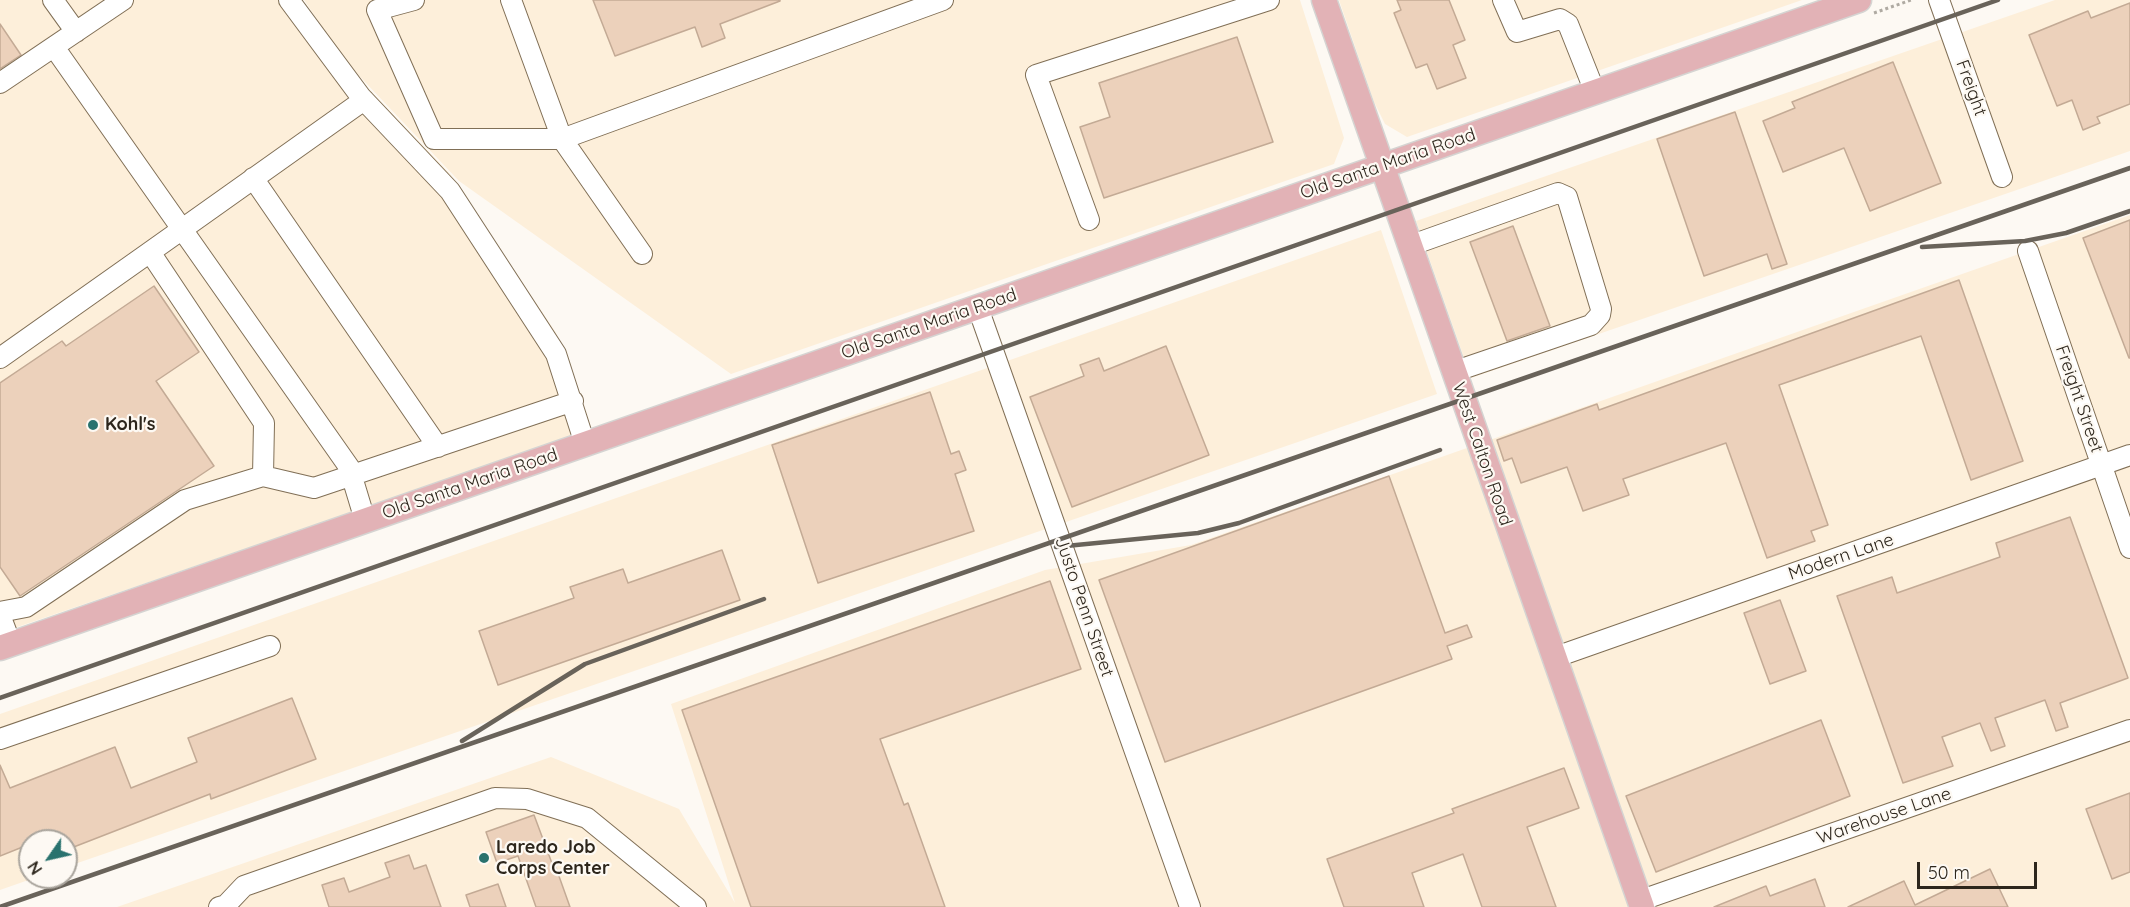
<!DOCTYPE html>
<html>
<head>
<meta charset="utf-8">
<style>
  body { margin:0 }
  #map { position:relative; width:2130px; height:907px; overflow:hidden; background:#fdf9f3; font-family:Quicksand,sans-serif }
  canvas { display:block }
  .north { position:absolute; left:18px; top:829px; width:60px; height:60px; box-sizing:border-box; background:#fdf9f3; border:2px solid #aaa59d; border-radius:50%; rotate:236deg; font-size:16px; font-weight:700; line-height:24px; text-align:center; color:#2d261c }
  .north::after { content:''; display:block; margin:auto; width:21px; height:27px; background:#29726e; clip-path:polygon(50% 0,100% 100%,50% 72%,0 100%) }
  .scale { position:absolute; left:1917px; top:862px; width:120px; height:27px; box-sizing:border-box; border:3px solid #2d261c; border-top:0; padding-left:8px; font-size:18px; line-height:21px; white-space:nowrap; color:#2d261c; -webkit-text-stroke:4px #fdf9f3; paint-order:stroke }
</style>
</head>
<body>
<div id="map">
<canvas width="2130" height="907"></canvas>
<div class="north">N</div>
<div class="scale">50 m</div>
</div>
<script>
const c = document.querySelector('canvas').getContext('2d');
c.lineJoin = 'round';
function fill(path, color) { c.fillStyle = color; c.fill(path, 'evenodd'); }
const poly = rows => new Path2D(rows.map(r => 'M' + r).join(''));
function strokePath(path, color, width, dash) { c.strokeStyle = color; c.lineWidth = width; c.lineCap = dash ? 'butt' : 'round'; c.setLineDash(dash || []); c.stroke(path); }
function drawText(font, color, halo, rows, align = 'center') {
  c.font = font + ' Quicksand,sans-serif'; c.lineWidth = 4.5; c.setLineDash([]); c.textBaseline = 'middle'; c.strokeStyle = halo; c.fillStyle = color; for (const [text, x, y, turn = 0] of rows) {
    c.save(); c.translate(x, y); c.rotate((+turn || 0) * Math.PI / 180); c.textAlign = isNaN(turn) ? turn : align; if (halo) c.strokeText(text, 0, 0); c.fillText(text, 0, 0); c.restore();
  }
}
const built = poly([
  [0,0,301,0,343,62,451,175,556,333,592,430,0,633],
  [304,0,1300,0,1344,138,1334,164,731,374,459,181,345,61],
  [1339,0,1802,0,1407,137,1385,124,1374,102],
  [2055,0,2130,0,2130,151,1471,378,1416,221],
  [2130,215,2130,907,117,907,551,757,679,809,735,903,671,704,1045,570,1191,545],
  [1381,230,1437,394,66,867,66,841,30,841,30,877,37,877,0,890,0,714]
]);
const building = poly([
  [593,0,780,0,780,1,720,24,725,38,702,47,695,27,615,56,593,0],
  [1397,0,1449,0,1465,40,1453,45,1466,78,1437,89,1427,64,1416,68,1394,13,1401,10,1397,0],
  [2130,3,2130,104,2097,117,2100,123,2083,130,2072,100,2057,106,2029,35,2088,11,2091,18,2130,3],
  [0,24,21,55,0,69,0,24],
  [1237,37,1273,142,1104,198,1080,127,1110,117,1099,83,1237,37],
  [1893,62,1941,183,1870,211,1844,148,1783,172,1763,121,1795,108,1792,102,1893,62],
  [1735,112,1787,264,1772,269,1767,254,1704,276,1657,139,1735,112],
  [2130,220,2130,358,2129,358,2083,238,2130,220],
  [1513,226,1550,326,1507,341,1470,242,1513,226],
  [1959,280,2023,461,1971,480,1921,336,1779,385,1828,525,1811,531,1815,541,1767,558,1726,443,1623,479,1629,495,1583,511,1567,467,1521,483,1512,458,1504,461,1497,440,1597,404,1599,410,1959,280],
  [154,286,199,352,156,381,214,466,20,596,0,567,0,383,62,341,66,346,154,286],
  [1166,346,1209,455,1072,507,1030,397,1084,376,1080,365,1099,358,1104,371,1166,346],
  [930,392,951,454,959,451,966,470,955,474,974,531,818,583,772,445,930,392],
  [1389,476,1445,633,1467,625,1472,637,1447,646,1452,659,1165,762,1099,580,1389,476],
  [2070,517,2128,678,2060,703,2068,727,2056,731,2045,700,1995,718,2005,746,1991,751,1980,723,1942,737,1953,766,1903,783,1837,596,1892,577,1897,593,2000,557,1996,543,2070,517],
  [722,550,740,600,498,685,479,631,574,598,570,587,623,569,628,583,722,550],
  [1050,581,1081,669,880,739,904,805,908,803,945,907,751,907,682,710,1050,581],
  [1780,600,1806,671,1770,684,1744,613,1780,600],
  [292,698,316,759,211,799,210,794,66,850,66,841,30,841,30,844,0,856,0,765,10,788,115,747,131,788,197,762,188,738,292,698],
  [1821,720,1850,796,1656,872,1626,796,1821,720],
  [1564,768,1579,808,1527,827,1556,907,1482,907,1463,854,1412,873,1424,907,1344,907,1327,859,1454,813,1452,809,1564,768],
  [2130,793,2130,872,2112,879,2086,809,2130,793],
  [534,815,553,866,555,865,570,907,536,907,518,856,497,863,486,832,534,815],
  [409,855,414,869,426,865,441,907,329,907,322,885,344,878,349,892,390,877,385,863,409,855],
  [1990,869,2008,907,1848,907,1904,881,1915,905,1990,869],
  [1815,879,1825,907,1714,907,1766,886,1770,896,1815,879],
  [498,884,506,907,470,907,466,895,498,884]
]);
const path = poly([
  [1874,13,1911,0]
]);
const minor = poly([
  [53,0,76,32],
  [289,0,361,97,450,191,556,354,585,444],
  [414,0,377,10,434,139,562,139,642,254],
  [511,0,562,139,943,0],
  [1503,0,1517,32,1560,19,1568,24,1595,92],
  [1939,0,2002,177],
  [54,47,349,467,365,520],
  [0,83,123,0],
  [253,178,438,447],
  [1089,220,1036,75,1269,0],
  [1409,246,1558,193,1567,197,1601,309,1600,315,1591,325,1453,372],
  [2028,251,2130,548],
  [978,308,1190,907],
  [0,358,150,252],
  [263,476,264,423,150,252,364,100],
  [0,612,26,607,185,500,263,476,314,488,573,401],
  [0,615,11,644],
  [1553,658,2130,455],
  [0,739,270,646],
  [1639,901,2130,730],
  [219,907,226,905,244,886,495,798,527,799,587,818,696,907]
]);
const major = poly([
  [1324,0,1642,907],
  [0,648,1859,0]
]);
const rail = poly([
  [1922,247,2025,241,2066,233,2130,211],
  [1056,547,1198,533,1239,523,1440,450],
  [0,698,1998,0],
  [462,741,585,664,764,599],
  [0,907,2130,168]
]);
const markers = [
  [93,425,6,"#29726e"],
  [484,858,6,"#29726e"]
];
const streetNames = [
  ["Freight",1971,88,70],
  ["Old Santa Maria Road",1388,164,-19],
  ["Old Santa Maria Road",929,324,-19],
  ["Freight Street",2079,399,71],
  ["West Calton Road",1482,454,71],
  ["Old Santa Maria Road",470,484,-19],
  ["Modern Lane",1841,557,-19],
  ["Justo Penn Street",1084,607,71],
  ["Warehouse Lane",1884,816,-19]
];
const poiNames = [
  ["Kohl's",105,425],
  ["Laredo Job",496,848],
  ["Corps Center",496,869]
];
fill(built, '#fdefda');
fill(building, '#ecd1bb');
strokePath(building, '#c3aa95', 1.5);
strokePath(minor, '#806f56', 22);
strokePath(major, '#d5d4d2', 27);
strokePath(path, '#afaaa2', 3, [3, 3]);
strokePath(minor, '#fff', 20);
strokePath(major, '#e2b2b6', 24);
strokePath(rail, '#69635a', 4.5);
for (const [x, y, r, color] of markers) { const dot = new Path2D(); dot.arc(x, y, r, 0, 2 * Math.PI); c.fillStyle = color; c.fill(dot); strokePath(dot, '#fdf9f3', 2); }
drawText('18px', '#2d261c', '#fdf9f3', streetNames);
drawText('bold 18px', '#2d261c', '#fdf9f3', poiNames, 'left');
</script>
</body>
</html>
